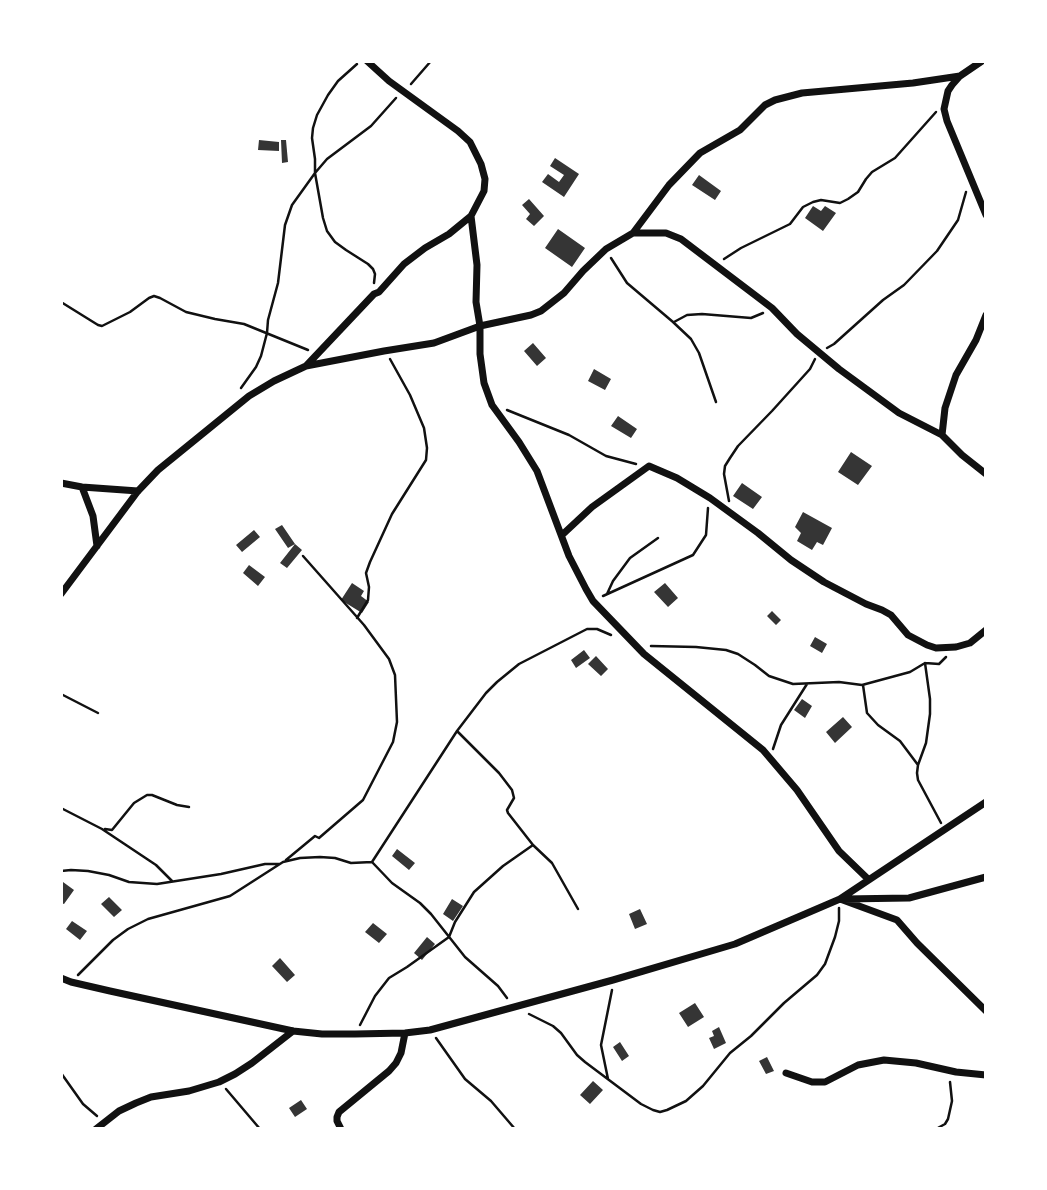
<!DOCTYPE html>
<html>
<head>
<meta charset="utf-8">
<style>
  body { margin:0 }
  #map { position:relative; width:1047px; height:1190px; overflow:hidden; background:#fff; font-family:Poppins,sans-serif }
  canvas { display:block }
  .frame { position:absolute; inset:0; border:63px solid #fff; pointer-events:none }
</style>
</head>
<body>
<div id="map">
<canvas width="1047" height="1190"></canvas>
<div class="frame"></div>
</div>
<script>
const c = document.querySelector('canvas').getContext('2d');
c.lineJoin = 'round';
function fill(path, color) { c.fillStyle = color; c.fill(path, 'evenodd'); }
const poly = rows => new Path2D(rows.map(r => 'M' + r).join(''));
function strokePath(path, color, width, dash) { c.strokeStyle = color; c.lineWidth = width; c.lineCap = dash ? 'butt' : 'round'; c.setLineDash(dash || []); c.stroke(path); }
const building = poly([
  [259,140,279,142,279,151,258,150],
  [281,140,286,140,288,162,282,163],
  [555,158,579,174,564,197,542,182,548,174,559,182,564,175,550,166],
  [699,175,721,191,715,200,692,185],
  [529,199,544,216,534,226,526,219,530,214,522,205],
  [813,206,821,211,825,206,836,213,823,231,805,218],
  [558,229,585,248,572,267,545,248],
  [533,343,546,358,537,366,524,351],
  [594,369,611,379,605,390,588,381],
  [618,416,637,429,631,438,611,426],
  [851,452,872,466,858,485,838,472],
  [742,483,762,497,753,509,733,496],
  [803,512,832,528,823,545,817,542,812,550,797,541,801,533,795,527],
  [282,525,295,544,288,548,275,529],
  [254,530,260,537,242,552,236,545],
  [295,544,302,550,287,568,280,563],
  [249,565,265,577,258,586,243,573],
  [352,583,364,591,361,596,369,602,362,613,341,600],
  [665,583,678,598,668,607,654,592],
  [772,611,781,620,776,625,767,616],
  [815,637,827,644,822,653,810,646],
  [584,650,590,658,576,668,571,660],
  [596,656,608,669,601,676,588,664],
  [802,699,812,706,805,718,794,710],
  [843,717,852,727,835,743,826,732],
  [397,849,415,863,409,870,392,856],
  [63,882,74,890,64,904,61,903,61,884],
  [109,897,122,910,114,917,101,904],
  [452,899,463,906,453,921,443,914],
  [640,909,647,924,635,929,629,914],
  [72,921,87,931,80,940,66,929],
  [373,923,387,934,379,943,365,932],
  [427,937,435,944,422,960,414,953],
  [280,958,295,975,287,982,272,966],
  [695,1003,704,1017,688,1027,679,1013],
  [719,1027,726,1043,714,1049,709,1038,714,1036,712,1031],
  [620,1042,629,1056,622,1061,613,1047],
  [767,1057,774,1071,766,1074,759,1061],
  [593,1081,603,1090,590,1104,580,1095],
  [301,1100,307,1109,295,1117,289,1108]
]);
const path = poly([
  [357,64,338,81,328,95,317,115,313,128,312,138,315,159,315,173,323,218,327,231,335,242,346,250,368,264,373,269,375,274,374,283],
  [411,84,431,61],
  [611,258,627,283,673,322,691,339,699,353,716,402],
  [724,259,741,248,790,224,803,207,813,202,821,200,840,203,848,199,858,192,866,179,872,172,895,158,936,112],
  [61,302,98,325,102,326,130,312,149,298,154,296,160,298,186,312,215,319,244,324,308,350],
  [674,322,687,315,702,314,751,318,763,313],
  [827,348,834,344,883,300,904,285,937,251,958,220,966,192],
  [241,388,256,367,261,356,267,333,268,320,278,283,285,225,292,205,315,173,327,159,371,126,396,98],
  [507,410,569,435,606,456,636,464],
  [729,501,724,474,725,466,730,458,738,446,772,411,810,369,815,359],
  [607,594,613,581,630,558,658,538],
  [603,596,693,555,706,535,708,508],
  [357,618,368,600,369,587,366,573,370,562,392,514,426,460,427,448,424,428,410,395,390,359],
  [651,646,696,647,726,650,738,654,755,665,769,676,793,684,839,682,862,685,910,672,925,663,939,664,946,657],
  [925,663,930,699,930,714,926,743,918,765,917,773,918,780,941,823],
  [863,685,867,713,878,725,900,741,918,765],
  [61,694,98,713],
  [457,731,499,773,512,790,514,798,507,810,508,813,533,845,552,863,578,909],
  [773,749,781,725,807,684],
  [61,808,102,829,156,865,172,881],
  [105,829,112,830,134,803,147,795,152,795,177,805,189,807],
  [286,860,315,836,319,838,363,800,393,742,397,722,395,675,389,659,364,625,303,556],
  [372,862,457,731,486,693,497,682,519,664,587,629,597,629,611,635],
  [61,871,71,870,88,871,109,875,129,882,157,884,221,874,265,864,279,864],
  [78,975,113,940,128,929,148,919,230,896,283,862,300,858,320,857,335,858,351,863,372,862,392,883,420,903,431,914,465,957,498,986,507,998],
  [529,1014,553,1026,561,1033,577,1055,585,1062,641,1104,653,1110,660,1112,667,1110,686,1101,703,1086,730,1053,751,1036,784,1003,817,975,825,964,835,937,839,921,839,908],
  [360,1025,375,996,389,978,407,967,449,937,455,922,474,892,503,866,533,845],
  [436,1038,465,1079,491,1101,515,1129],
  [61,1073,83,1104,97,1116],
  [608,1079,601,1045,612,990],
  [226,1089,260,1129],
  [936,1129,945,1124,948,1119,952,1101,950,1082]
]);
const minor = poly([
  [982,61,960,76,952,85,948,91,944,109,947,121,986,215],
  [471,216,477,265,476,302,480,326,480,354,484,383,492,405,519,442,537,471,569,556,586,589,593,601,644,654,763,750,797,790,839,851,868,879],
  [633,233,669,185,700,153,740,130,765,105,775,100,802,93,913,83,960,76],
  [306,366,374,294,379,292,404,264,425,248,449,234,471,216,484,191,485,179,481,164,470,142,458,131,389,81,367,61],
  [942,435,945,408,956,375,976,340,986,315],
  [61,483,82,487,138,491],
  [82,487,93,516,97,546],
  [562,535,592,507,649,466,677,478,710,498,758,533,791,560,824,582,866,604,882,610,891,615,908,635,927,645,936,648,956,647,970,643,986,630],
  [61,594,138,491,158,470,249,396,274,381,306,366,384,351,434,343,480,326,531,315,541,311,564,293,583,271,606,249,633,233,666,233,681,239,772,308,797,334,839,369,899,413,942,435,962,455,986,474],
  [840,899,897,920,917,943,986,1011],
  [844,899,909,898,986,877],
  [61,978,71,982,110,991,293,1031,322,1034,355,1034,405,1033,430,1030,613,980,735,944,840,899,986,802],
  [786,1073,812,1082,825,1082,858,1065,884,1060,916,1063,956,1072,986,1075],
  [96,1129,119,1111,136,1103,151,1097,189,1091,219,1082,235,1074,252,1063,293,1031],
  [341,1129,337,1121,337,1117,339,1112,389,1071,396,1063,401,1053,405,1033]
]);
fill(building, '#353535');
strokePath(path, '#111', 2.5);
strokePath(minor, '#111', 7);
</script>
</body>
</html>
